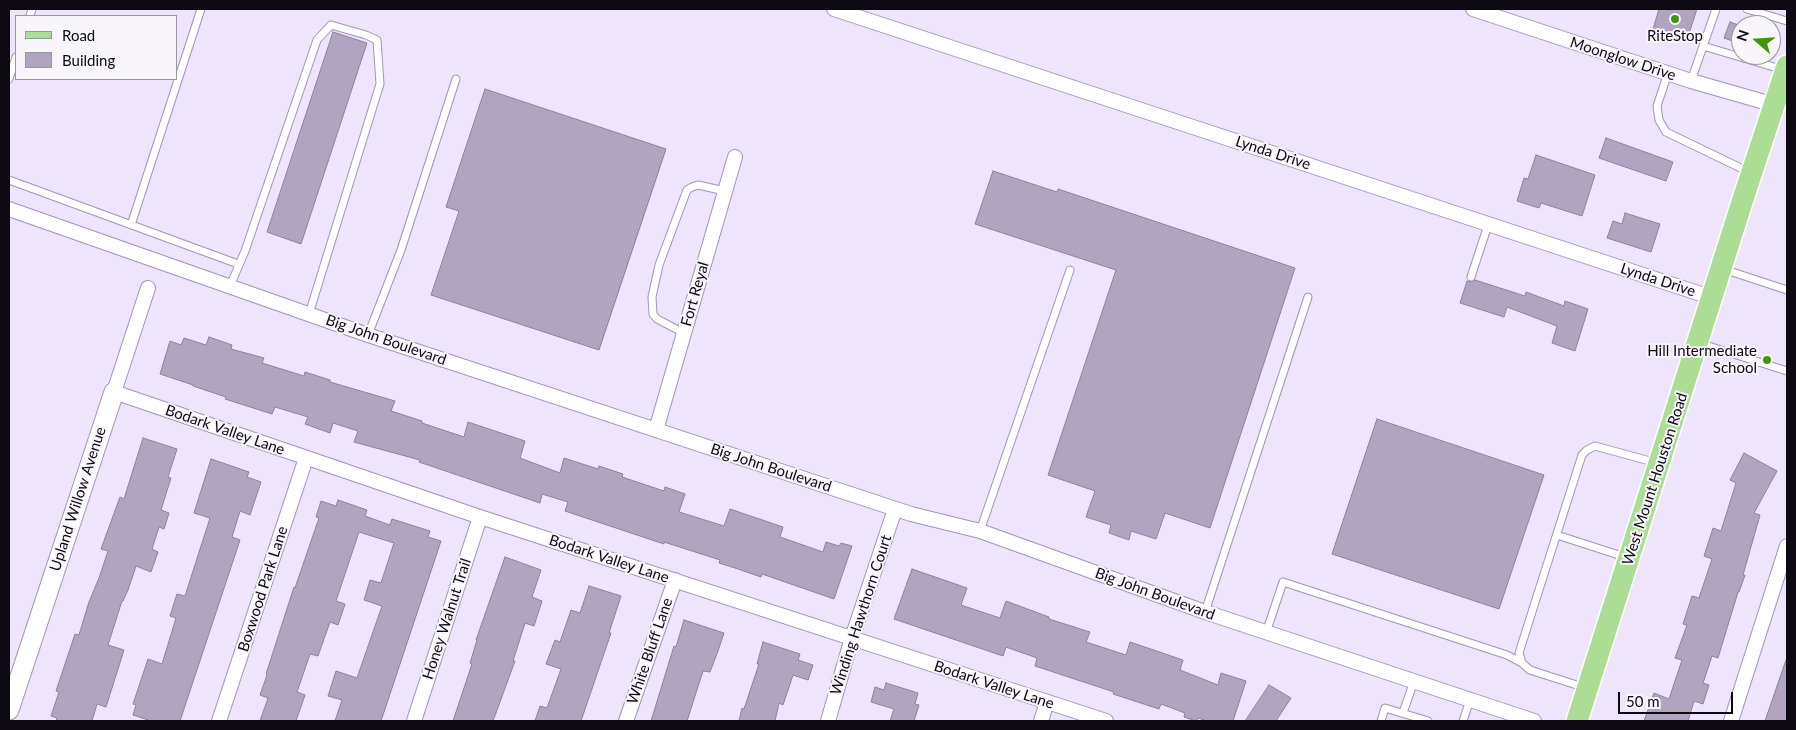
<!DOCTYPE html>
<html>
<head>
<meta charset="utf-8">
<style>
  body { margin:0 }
  #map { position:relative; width:1796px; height:730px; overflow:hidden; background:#eee4fc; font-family:Lato,sans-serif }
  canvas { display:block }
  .frame { position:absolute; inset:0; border:10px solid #0d0913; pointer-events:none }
  .legend { position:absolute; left:15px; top:15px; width:162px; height:65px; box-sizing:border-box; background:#f8f5fb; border:1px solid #9a979e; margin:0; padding:6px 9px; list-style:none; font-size:15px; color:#0d0913 }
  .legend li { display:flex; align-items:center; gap:10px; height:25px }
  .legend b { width:25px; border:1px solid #9a979e }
  .north { position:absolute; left:1731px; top:15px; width:50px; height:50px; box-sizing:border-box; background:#f8f5fb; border:1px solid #9a979e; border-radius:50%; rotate:289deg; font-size:14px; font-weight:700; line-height:20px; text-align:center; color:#0d0913 }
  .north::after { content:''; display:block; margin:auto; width:18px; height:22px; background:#429605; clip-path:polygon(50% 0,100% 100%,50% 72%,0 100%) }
  .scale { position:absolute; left:1618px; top:692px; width:115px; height:22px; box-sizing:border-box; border:2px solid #0d0913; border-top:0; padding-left:6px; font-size:15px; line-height:18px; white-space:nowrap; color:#0d0913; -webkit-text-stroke:4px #f8f5fb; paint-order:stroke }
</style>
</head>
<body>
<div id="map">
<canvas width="1796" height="730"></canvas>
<div class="frame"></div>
<ul class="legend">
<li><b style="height:6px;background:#abde94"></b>Road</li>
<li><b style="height:14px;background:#b1a4c1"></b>Building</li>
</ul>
<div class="north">N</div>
<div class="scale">50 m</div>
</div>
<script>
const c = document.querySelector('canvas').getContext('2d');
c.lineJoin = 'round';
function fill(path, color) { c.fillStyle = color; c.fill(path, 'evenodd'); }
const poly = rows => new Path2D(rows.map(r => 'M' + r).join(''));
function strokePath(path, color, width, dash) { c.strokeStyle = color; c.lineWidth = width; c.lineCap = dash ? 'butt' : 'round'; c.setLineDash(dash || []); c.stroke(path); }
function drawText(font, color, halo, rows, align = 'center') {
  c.font = font + ' Lato,sans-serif'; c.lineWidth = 4; c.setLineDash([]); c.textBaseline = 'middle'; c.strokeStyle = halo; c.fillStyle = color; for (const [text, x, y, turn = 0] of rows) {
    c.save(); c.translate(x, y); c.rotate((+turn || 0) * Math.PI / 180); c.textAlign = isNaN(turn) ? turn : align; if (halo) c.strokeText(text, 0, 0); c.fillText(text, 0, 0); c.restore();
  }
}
const building = poly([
  [1659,9,1697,9,1687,40,1653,29,1659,9],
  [1730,22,1741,26,1741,44,1724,38,1730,22],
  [333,32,367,43,301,244,267,232,333,32],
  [485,89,666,149,599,350,431,295,459,211,446,207,485,89],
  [1606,138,1673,162,1666,181,1599,158,1606,138],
  [1536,155,1595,175,1582,216,1541,203,1539,208,1517,201,1524,178,1528,179,1536,155],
  [993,171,1057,192,1058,189,1295,268,1210,528,1165,513,1156,539,1131,531,1129,540,1109,533,1111,525,1086,517,1095,491,1048,475,1116,270,975,224,993,171],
  [1625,213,1660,224,1651,252,1607,238,1613,221,1622,224,1625,213],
  [1475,280,1525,296,1526,292,1564,306,1565,301,1588,309,1575,351,1552,343,1557,326,1507,307,1504,317,1460,303,1467,281,1472,282,1475,280],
  [209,337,232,345,231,349,264,358,262,363,304,376,305,372,330,380,330,382,395,401,391,411,422,421,422,423,464,437,468,422,525,441,520,458,560,473,564,458,598,469,599,466,623,474,622,477,664,491,665,487,685,494,679,512,724,526,730,509,783,527,780,537,823,552,826,542,839,546,841,543,852,546,834,599,762,574,761,577,735,568,719,563,720,560,664,542,664,544,565,511,568,502,542,494,540,503,419,462,420,460,354,442,358,431,333,423,330,433,305,424,308,417,275,407,272,414,225,399,226,397,193,386,193,385,160,374,170,341,181,345,184,338,206,345,209,337],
  [1377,419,1544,475,1499,609,1332,554,1377,419],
  [143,438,177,449,168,477,171,478,161,510,169,513,164,529,159,527,152,549,158,552,151,572,136,566,128,590,123,601,122,601,108,645,124,650,106,707,97,704,92,721,56,721,57,718,51,716,59,692,56,691,75,634,79,635,89,602,99,578,108,551,101,549,120,497,124,499,143,438],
  [1744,453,1777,471,1754,513,1760,515,1743,575,1745,575,1739,592,1738,592,1718,658,1712,656,1703,683,1709,685,1703,704,1694,701,1688,721,1644,721,1654,693,1669,699,1682,660,1675,658,1687,625,1683,624,1692,596,1699,598,1712,559,1704,556,1713,528,1721,531,1736,483,1730,480,1744,453],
  [211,459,249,472,247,477,261,482,250,515,240,511,232,537,240,540,180,721,151,721,133,715,136,705,133,704,148,659,162,664,176,618,170,616,177,594,185,596,210,518,194,513,211,459],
  [338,500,367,510,365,516,390,525,392,519,430,531,428,537,441,541,381,721,335,721,342,700,328,696,336,671,357,678,382,606,364,600,370,580,381,583,394,543,359,532,336,601,345,604,338,625,330,622,318,656,310,654,297,692,305,695,296,721,260,721,268,698,260,695,267,675,266,674,294,587,295,588,308,550,319,518,316,517,321,501,336,506,338,500],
  [505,557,541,570,532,597,542,601,534,626,525,623,513,661,515,661,493,721,453,721,472,664,470,663,477,640,476,640,505,557],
  [912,569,967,588,961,605,1000,618,1006,601,1049,617,1049,619,1090,632,1086,642,1126,655,1130,642,1183,660,1180,670,1218,685,1221,673,1246,681,1233,721,1207,721,1198,718,1196,721,1184,717,1185,713,1161,704,1159,709,1113,694,1114,692,1035,666,1037,658,1006,647,1003,656,894,619,912,569],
  [589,586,621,596,609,633,611,633,581,721,535,721,540,706,547,708,561,669,546,664,555,640,560,642,571,610,580,613,589,586],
  [684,620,724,633,718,651,710,672,703,671,687,721,651,721,674,646,676,647,684,620],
  [763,642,800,654,798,660,813,665,808,680,793,675,783,705,779,703,775,721,739,721,742,708,744,709,759,664,757,664,763,642],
  [1786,660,1787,660,1787,721,1765,721,1786,660],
  [886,683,918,693,915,704,919,705,914,721,890,721,894,709,871,702,875,687,884,690,886,683],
  [1269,685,1291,698,1276,721,1245,721,1269,685]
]);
const lane = poly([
  [1747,9,1787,21],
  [30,16,32,9],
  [1703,46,1784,70],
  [1668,73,1657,106,1659,120,1666,132,1749,172],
  [9,79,16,57],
  [1691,81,1716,9],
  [9,180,238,264],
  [131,225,201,9],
  [1723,269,1787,290],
  [1471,277,1488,225],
  [230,286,245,251,317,40,331,25,366,35,377,40,380,84,309,314],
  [684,333,657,319,653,314,652,297,659,265,687,190,692,187,698,185,725,191],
  [368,335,401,250,456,79],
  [1699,343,1787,371],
  [980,531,1070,270],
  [1557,535,1628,558],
  [1205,612,1308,297],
  [1266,633,1283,582,1507,655,1522,663],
  [1586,688,1530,670,1522,663,1519,653,1531,615,1582,455,1587,450,1595,446,1657,463],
  [1403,713,1414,681],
  [1381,721,1385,708,1428,721],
  [1463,721,1470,700]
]);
const street = poly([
  [834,9,1713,298],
  [1473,9,1691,81,1775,105],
  [9,209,368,335,911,514,980,531,1205,612,1534,721],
  [148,288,114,392,480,517,1106,721],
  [656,430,735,157],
  [219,721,306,458],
  [414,721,480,517],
  [626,721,675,580],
  [828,721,852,638,895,509],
  [1041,721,1047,702],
  [1731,721,1787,546]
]);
const secondary = poly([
  [9,710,114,392]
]);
const primary = poly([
  [1577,721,1743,199,1787,66]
]);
const markers = [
  [1675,19,5,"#429605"],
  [1767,360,5,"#429605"]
];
const poiNames = [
  ["RiteStop",1675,36],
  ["Hill Intermediate",1757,351,"right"],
  ["School",1757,368,"right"]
];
const streetNames = [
  ["Moonglow Drive",1623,59,18],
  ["Lynda Drive",1273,153,18],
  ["Lynda Drive",1658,280,18],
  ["Fort Reyal",695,294,-74],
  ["Big John Boulevard",386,340,19],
  ["Bodark Valley Lane",225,430,19],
  ["Big John Boulevard",771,468,18],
  ["West Mount Houston Road",1655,479,-72],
  ["Upland Willow Avenue",78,499,-72],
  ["Bodark Valley Lane",609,559,18],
  ["Boxwood Park Lane",263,589,-72],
  ["Big John Boulevard",1155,594,20],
  ["Winding Hawthorn Court",861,615,-72],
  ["Honey Walnut Trail",447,619,-72],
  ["White Bluff Lane",650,651,-71],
  ["Bodark Valley Lane",994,685,18]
];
fill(building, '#b1a4c1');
strokePath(building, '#8c809b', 1);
strokePath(lane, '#a295b2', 9);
strokePath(street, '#a295b2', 16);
strokePath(secondary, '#a295b2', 21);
strokePath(primary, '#fff', 24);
strokePath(lane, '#fff', 7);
strokePath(street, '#fff', 14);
strokePath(secondary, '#fff', 19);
strokePath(primary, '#abde94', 21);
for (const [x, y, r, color] of markers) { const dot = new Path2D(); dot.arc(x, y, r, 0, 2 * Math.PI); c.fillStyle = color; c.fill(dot); strokePath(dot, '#f8f5fb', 2); }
drawText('15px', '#0d0913', '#f8f5fb', poiNames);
drawText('15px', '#0d0913', '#f8f5fb', streetNames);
</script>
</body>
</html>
